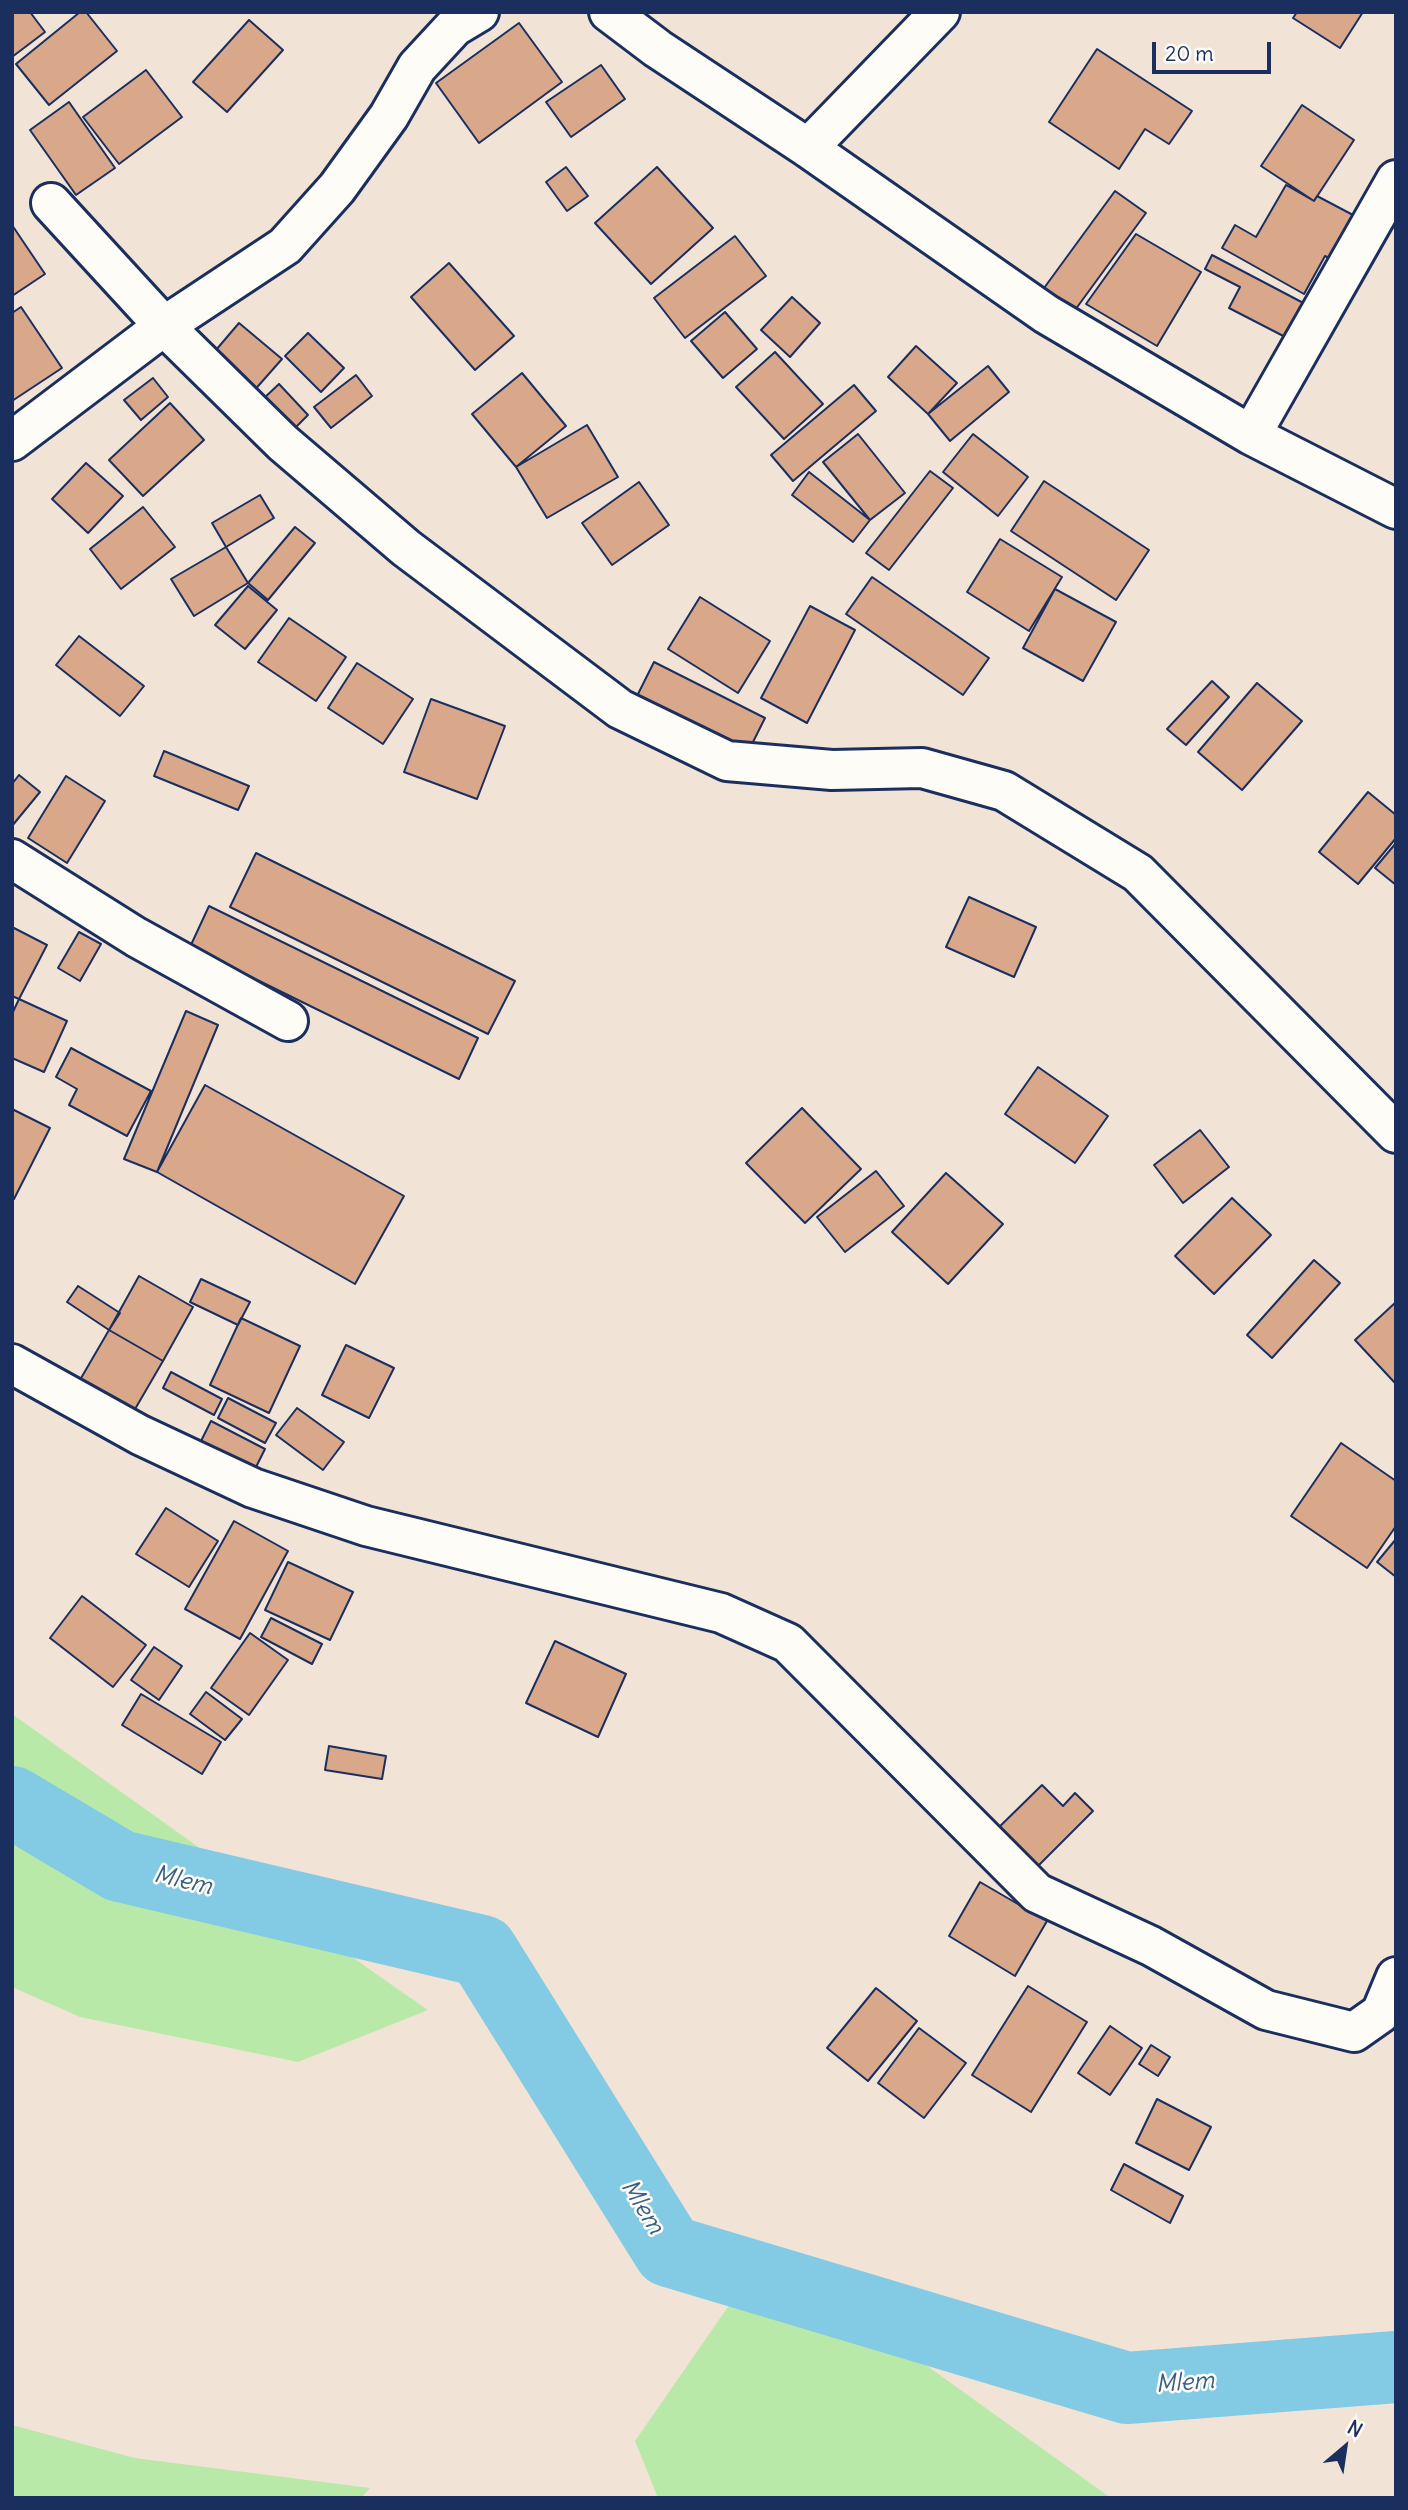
<!DOCTYPE html>
<html>
<head>
<meta charset="utf-8">
<style>
  body { margin:0 }
  #map { position:relative; width:1408px; height:2510px; overflow:hidden; background:#f2e3d7; font-family:Delius,sans-serif }
  canvas { display:block }
  .frame { position:absolute; inset:0; border:14px solid #1b2f5e; pointer-events:none }
  .north { position:absolute; left:1310px; top:2412px; width:70px; height:70px; -webkit-text-stroke:5px #fdfcf7; paint-order:stroke; rotate:29deg; font-size:19px; font-weight:700; line-height:28px; text-align:center; color:#1b2f5e }
  .north::after { content:''; display:block; margin:auto; width:24px; height:32px; background:#1b2f5e; clip-path:polygon(50% 0,100% 100%,50% 72%,0 100%) }
  .scale { position:absolute; left:1152px; top:42px; width:119px; height:32px; box-sizing:border-box; border:4px solid #1b2f5e; border-top:0; padding-left:9px; font-size:21px; line-height:24px; white-space:nowrap; color:#1b2f5e; -webkit-text-stroke:5px #fdfcf7; paint-order:stroke }
</style>
</head>
<body>
<div id="map">
<canvas width="1408" height="2510"></canvas>
<div class="frame"></div>
<div class="north">N</div>
<div class="scale">20 m</div>
</div>
<script>
const c = document.querySelector('canvas').getContext('2d');
c.lineJoin = 'round';
function fill(path, color) { c.fillStyle = color; c.fill(path, 'evenodd'); }
const poly = rows => new Path2D(rows.map(r => 'M' + r).join(''));
function strokePath(path, color, width, dash) { c.strokeStyle = color; c.lineWidth = width; c.lineCap = dash ? 'butt' : 'round'; c.setLineDash(dash || []); c.stroke(path); }
function drawText(font, color, halo, rows, align = 'center') {
  c.font = font + ' Delius,sans-serif'; c.lineWidth = 5; c.setLineDash([]); c.textBaseline = 'middle'; c.strokeStyle = halo; c.fillStyle = color; for (const [text, x, y, turn = 0] of rows) {
    c.save(); c.translate(x, y); c.rotate((+turn || 0) * Math.PI / 180); c.textAlign = isNaN(turn) ? turn : align; if (halo) c.strokeText(text, 0, 0); c.fillText(text, 0, 0); c.restore();
  }
}
const green = poly([
  [12,1714,379,1976,428,2010,298,2062,80,2017,12,1987],
  [766,2252,905,2350,1111,2498,658,2498,635,2441],
  [12,2425,135,2458,370,2488,361,2498,12,2498]
]);
const river = poly([
  [12,1802,120,1866,482,1951,669,2251,1127,2388,1396,2367]
]);
const building = poly([
  [12,12,30,12,45,32,12,57,12,12],
  [80,12,86,12,117,51,49,105,16,64,80,12],
  [1297,12,1363,12,1340,48,1293,18,1297,12],
  [249,20,283,50,227,112,193,82,249,20],
  [519,23,562,82,479,143,436,83,519,23],
  [1097,49,1192,111,1169,144,1145,129,1119,169,1049,122,1097,49],
  [601,65,625,99,571,137,546,102,601,65],
  [146,70,182,117,119,164,83,117,146,70],
  [69,102,115,168,76,195,30,130,69,102],
  [1302,105,1354,140,1314,201,1261,166,1302,105],
  [566,167,588,196,567,211,546,182,566,167],
  [657,167,713,228,651,284,595,223,657,167],
  [1286,185,1314,201,1317,196,1353,215,1329,258,1325,256,1304,294,1222,248,1235,225,1256,237,1286,185],
  [1115,191,1146,213,1067,321,1036,299,1115,191],
  [12,225,45,274,12,296,12,225],
  [1136,234,1201,272,1157,346,1086,304,1136,234],
  [735,236,766,276,685,338,654,298,735,236],
  [1212,255,1311,307,1293,341,1229,308,1240,287,1205,269,1212,255],
  [449,263,514,336,475,370,411,297,449,263],
  [792,297,820,323,790,357,761,330,792,297],
  [21,307,62,368,12,401,12,313,21,307],
  [725,312,757,349,723,378,691,341,725,312],
  [239,323,282,359,252,393,210,357,239,323],
  [308,333,344,368,321,392,285,356,308,333],
  [916,346,957,383,928,414,888,377,916,346],
  [775,352,823,404,784,439,736,387,775,352],
  [988,366,1009,392,950,441,928,414,988,366],
  [522,373,566,426,516,467,472,414,522,373],
  [356,375,372,396,331,428,314,407,356,375],
  [153,378,168,397,141,420,124,400,153,378],
  [279,384,308,415,292,431,262,400,279,384],
  [854,385,876,411,793,481,771,455,854,385],
  [170,403,204,440,143,496,109,460,170,403],
  [587,425,618,477,547,518,516,467,587,425],
  [858,434,905,493,870,520,823,462,858,434],
  [973,434,1028,477,998,516,943,472,973,434],
  [86,463,123,496,88,533,52,499,86,463],
  [930,471,953,488,889,570,866,553,930,471],
  [809,472,870,520,853,542,792,495,809,472],
  [1044,481,1149,550,1116,600,1011,531,1044,481],
  [639,482,669,525,612,565,582,523,639,482],
  [260,495,274,518,226,547,212,523,260,495],
  [143,507,175,547,121,589,90,549,143,507],
  [295,527,315,543,268,600,248,583,295,527],
  [1000,539,1062,577,1029,631,967,592,1000,539],
  [226,547,248,583,194,616,171,579,226,547],
  [872,577,989,658,963,695,846,614,872,577],
  [248,586,277,610,245,649,215,625,248,586],
  [1055,589,1116,622,1083,681,1023,648,1055,589],
  [700,597,770,641,738,693,668,649,700,597],
  [810,606,855,630,807,723,761,698,810,606],
  [289,618,346,657,316,701,258,662,289,618],
  [79,636,144,686,120,716,56,665,79,636],
  [654,662,765,718,746,756,635,700,654,662],
  [357,663,413,699,383,744,328,708,357,663],
  [1212,681,1229,697,1186,745,1167,729,1212,681],
  [1257,683,1302,721,1242,790,1198,752,1257,683],
  [431,699,505,726,477,799,404,772,431,699],
  [164,751,249,786,238,810,154,776,164,751],
  [19,775,40,792,12,826,12,784,19,775],
  [66,776,105,801,67,863,28,838,66,776],
  [1368,792,1396,815,1396,838,1358,884,1319,852,1368,792],
  [1396,843,1396,885,1375,868,1396,843],
  [256,853,515,981,488,1034,230,907,256,853],
  [969,897,1036,927,1014,977,946,947,969,897],
  [209,906,478,1038,459,1079,190,947,209,906],
  [12,927,47,945,19,999,12,996,12,927],
  [79,932,101,944,80,981,58,968,79,932],
  [19,999,67,1021,44,1072,12,1058,12,1014,19,999],
  [186,1011,218,1025,157,1172,124,1159,186,1011],
  [71,1048,151,1091,127,1136,69,1105,77,1089,56,1077,71,1048],
  [1038,1067,1108,1116,1075,1163,1005,1114,1038,1067],
  [205,1085,404,1196,355,1284,157,1172,205,1085],
  [802,1108,861,1169,805,1223,746,1163,802,1108],
  [12,1109,50,1128,14,1199,12,1198,12,1109],
  [1200,1130,1229,1167,1183,1203,1154,1165,1200,1130],
  [876,1171,904,1206,845,1252,817,1217,876,1171],
  [946,1173,1003,1224,948,1284,892,1232,946,1173],
  [1232,1198,1271,1235,1214,1294,1175,1256,1232,1198],
  [1314,1260,1340,1283,1272,1358,1247,1335,1314,1260],
  [139,1276,193,1307,163,1361,109,1330,139,1276],
  [201,1279,250,1302,238,1325,190,1302,201,1279],
  [78,1286,120,1313,109,1330,67,1302,78,1286],
  [1396,1302,1396,1382,1395,1383,1355,1340,1396,1302],
  [241,1318,300,1346,269,1413,210,1385,241,1318],
  [109,1330,163,1361,131,1416,77,1385,109,1330],
  [346,1345,394,1368,369,1418,322,1395,346,1345],
  [171,1372,222,1399,214,1415,163,1388,171,1372],
  [228,1398,276,1423,265,1443,218,1418,228,1398],
  [297,1408,344,1442,323,1470,276,1435,297,1408],
  [211,1421,265,1449,254,1471,200,1443,211,1421],
  [1341,1443,1396,1481,1396,1526,1367,1568,1291,1516,1341,1443],
  [166,1508,218,1541,189,1587,136,1554,166,1508],
  [234,1521,288,1551,240,1639,185,1609,234,1521],
  [1396,1539,1396,1577,1377,1562,1396,1539],
  [288,1562,353,1592,330,1640,265,1610,288,1562],
  [82,1596,146,1645,113,1687,50,1638,82,1596],
  [271,1618,322,1644,312,1664,261,1637,271,1618],
  [250,1633,288,1660,249,1715,211,1688,250,1633],
  [555,1641,626,1674,598,1737,526,1703,555,1641],
  [154,1647,182,1666,159,1700,131,1680,154,1647],
  [206,1692,242,1719,225,1740,190,1714,206,1692],
  [141,1694,221,1742,202,1774,122,1725,141,1694],
  [329,1746,386,1756,382,1779,325,1770,329,1746],
  [1042,1785,1063,1806,1075,1793,1093,1811,1028,1876,989,1837,1042,1785],
  [980,1882,1047,1921,1015,1976,949,1936,980,1882],
  [1028,1986,1087,2022,1031,2112,972,2075,1028,1986],
  [876,1988,917,2021,868,2081,827,2048,876,1988],
  [1110,2026,1142,2048,1110,2095,1078,2073,1110,2026],
  [919,2028,966,2063,924,2118,878,2083,919,2028],
  [1151,2045,1170,2057,1158,2076,1139,2064,1151,2045],
  [1157,2099,1211,2127,1189,2170,1136,2143,1157,2099],
  [1124,2164,1183,2196,1170,2223,1111,2190,1124,2164]
]);
const minor = poly([
  [609,12,658,49,808,148,1046,314,1251,435,1396,509],
  [808,148,940,12],
  [51,203,164,326,283,443,406,548,620,709,727,761,832,770,922,768,1004,791,1138,873,1396,1133],
  [1251,435,1396,180],
  [12,441,164,326,285,246,337,188,389,116,417,67,454,27,479,12],
  [12,859,136,937,288,1021],
  [12,1364,140,1435,253,1488,366,1526,721,1613,788,1643,1037,1893,1151,1946,1266,2010,1354,2032,1381,2013,1396,1977]
]);
const waterNames = [
  ["Mlem",183,1881,13],
  ["Mlem",642,2207,58],
  ["Mlem",1185,2383,-4]
];
fill(green, '#b9e9a8');
strokePath(river, '#83cbe4', 72);
fill(building, '#d9a88b');
strokePath(building, '#1b2f5e', 2);
strokePath(minor, '#1b2f5e', 44);
strokePath(minor, '#fdfcf7', 38);
drawText('italic 24px', '#3a5e86', '#fdfcf7', waterNames);
</script>
</body>
</html>
